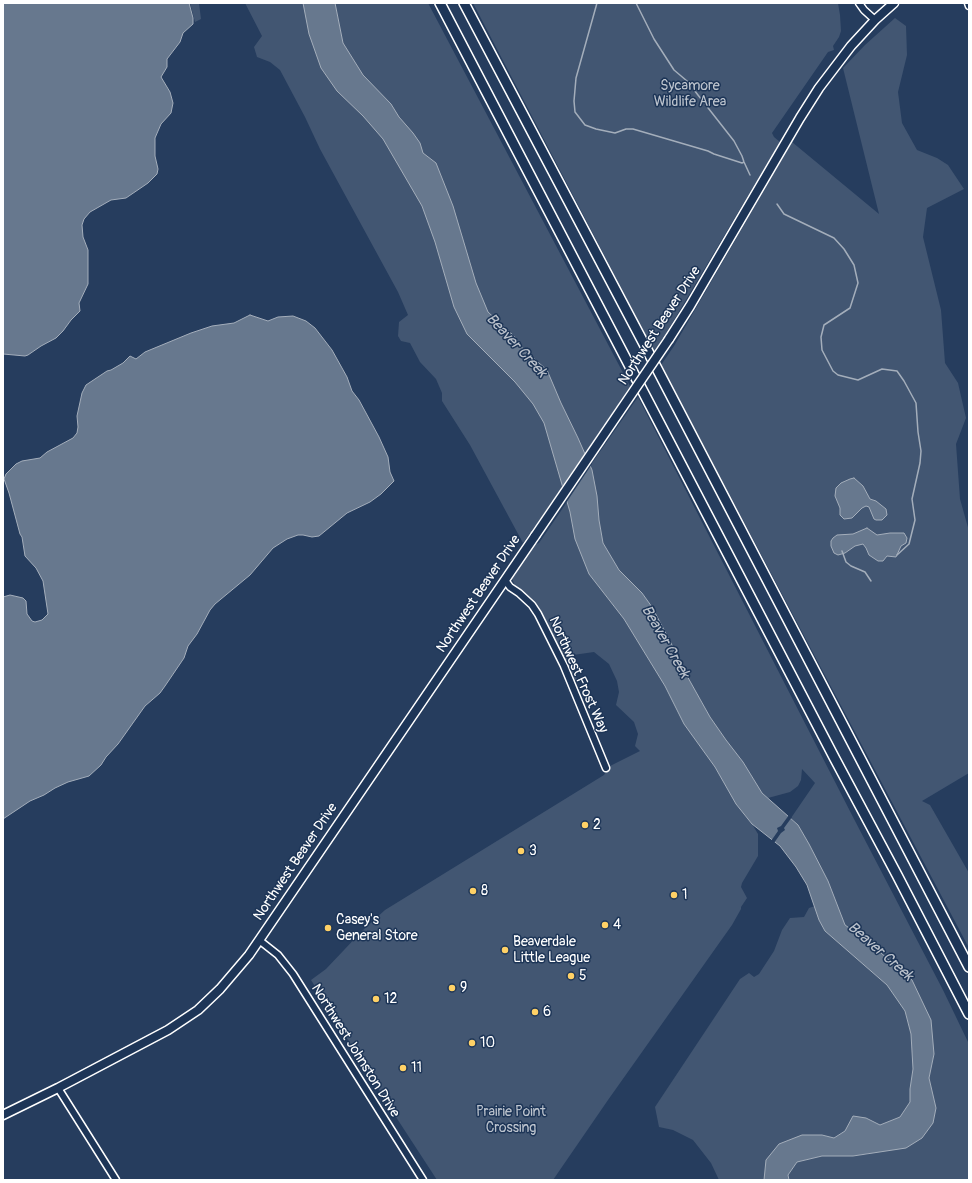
<!DOCTYPE html>
<html>
<head>
<meta charset="utf-8">
<style>
  body { margin:0 }
  #map { position:relative; width:972px; height:1183px; overflow:hidden; background:#263d5e; font-family:Pangolin,sans-serif }
  canvas { display:block }
  .frame { position:absolute; inset:0; border:4px solid #fff; pointer-events:none }
</style>
</head>
<body>
<div id="map">
<canvas width="972" height="1183"></canvas>
<div class="frame"></div>
</div>
<script>
const c = document.querySelector('canvas').getContext('2d');
c.lineJoin = 'round';
function fill(path, color) { c.fillStyle = color; c.fill(path, 'evenodd'); }
const poly = rows => new Path2D(rows.map(r => 'M' + r).join(''));
function strokePath(path, color, width, dash) { c.strokeStyle = color; c.lineWidth = width; c.lineCap = dash ? 'butt' : 'round'; c.setLineDash(dash || []); c.stroke(path); }
function drawText(font, color, halo, rows, align = 'center') {
  c.font = font + ' Pangolin,sans-serif'; c.lineWidth = 3; c.setLineDash([]); c.textBaseline = 'middle'; c.strokeStyle = halo; c.fillStyle = color; for (const [text, x, y, turn = 0] of rows) {
    c.save(); c.translate(x, y); c.rotate((+turn || 0) * Math.PI / 180); c.textAlign = isNaN(turn) ? turn : align; if (halo) c.strokeText(text, 0, 0); c.fillText(text, 0, 0); c.restore();
  }
}
const green = poly([
  [190,3,199,3,201,19,195,22],
  [245,3,428,3,630,386,579,464,523,543,470,445,442,401,442,393,436,379,420,362,410,343,401,341,398,336,399,322,408,315,398,292,320,149,305,117,280,70,270,62,257,57,254,47,262,36],
  [473,3,838,3,840,15,841,31,839,37,833,46,834,50,828,52,772,133,774,137,780,142,665,335,654,351],
  [895,18,906,26,907,55,898,92,902,123,917,150,937,158,948,165,964,189,927,208,923,237,941,310,945,363,958,383,966,418,956,444,960,499,969,531,969,773,922,801,930,805,969,873,969,948,661,365,674,346,792,142,879,214,843,68,865,45],
  [638,397,854,819,943,990,969,1044,969,1180,789,1180,788,1175,797,1162,822,1156,853,1156,869,1154,936,1108,929,1078,934,1054,883,954,865,939,845,925,828,881,809,844,798,825,791,818,815,783,802,769,801,780,798,786,790,792,768,798,762,793,743,762,726,740,710,717,677,658,673,647,652,607,642,593,619,570,603,543,599,520,592,470,590,466],
  [567,502,589,574,624,619,635,637,665,686,684,724,715,767,736,804,752,824,758,834,758,856,742,883,741,887,747,898,741,907,741,909,732,925,608,1100,553,1180,437,1180,394,1114,311,980,326,969,362,931,385,910,604,775,610,766,640,751,635,746,638,734,634,722,616,705,619,692,617,681,609,664,594,652,566,656,578,681,573,684,547,623,530,599,515,585,512,579,534,545,539,543],
  [815,906,819,920,825,931,887,985,905,1011,911,1034,913,1069,910,1089,910,1102,900,1117,880,1125,866,1118,834,1138,822,1135,766,1160,764,1180,719,1180,711,1163,693,1140,673,1130,659,1127,655,1107,740,979,749,973,754,977,759,974,774,951,782,930,790,918,804,917,809,908]
]);
const water = poly([
  [3,3,189,3,193,18,193,24,183,33,180,42,167,59,167,67,161,77,170,92,173,103,171,113,161,124,155,138,155,156,158,169,157,174,148,183,126,198,111,200,90,212,84,219,82,225,83,237,88,250,88,284,79,303,80,311,71,320,63,331,56,338,41,346,28,355,25,356,3,354,3,3],
  [303,3,335,3,343,43,363,75,391,104,399,117,413,133,420,143,423,153,436,163,453,206,476,283,488,312,513,335,523,349,547,370,561,403,578,438,592,470,597,496,599,520,603,543,619,570,642,593,652,607,673,647,677,658,710,717,726,740,743,762,762,793,798,825,809,844,828,881,845,925,865,939,912,980,931,1020,934,1054,929,1078,936,1108,933,1123,922,1138,906,1148,853,1156,822,1156,797,1162,788,1175,789,1180,764,1180,766,1160,779,1144,802,1135,822,1135,834,1138,845,1131,853,1116,866,1118,880,1125,900,1117,910,1102,910,1089,913,1069,911,1034,905,1011,887,985,825,931,819,920,807,885,796,867,780,846,752,824,736,804,715,767,684,724,665,686,635,637,624,619,589,574,575,539,570,512,544,423,533,404,515,382,467,334,454,307,435,242,422,206,383,139,363,116,337,91,321,68,309,34,303,3],
  [250,315,268,321,278,317,293,316,306,321,315,328,332,350,347,377,352,391,359,400,379,437,388,457,390,472,394,481,381,494,370,502,347,513,319,536,312,537,303,535,298,535,287,539,273,548,250,575,215,604,210,610,197,634,188,646,184,658,165,686,160,693,145,706,118,744,106,757,101,765,89,776,68,782,55,788,44,795,30,801,3,819,3,597,10,595,23,598,26,601,27,614,32,621,35,622,42,620,48,614,43,581,36,568,25,556,22,537,20,534,9,493,4,479,6,474,16,464,22,461,40,458,47,452,73,438,77,433,78,427,77,416,82,393,86,385,107,371,111,370,123,363,130,356,136,359,145,352,191,333,212,326,234,323,250,315],
  [854,478,863,486,870,499,876,501,886,509,887,515,882,520,876,520,874,519,869,507,866,506,862,508,852,518,844,519,840,515,840,508,835,496,836,488,841,483,850,479,854,478],
  [867,528,877,535,890,533,904,533,907,538,906,543,901,546,896,557,887,556,883,561,878,561,869,555,866,548,863,544,855,546,845,553,838,555,834,553,831,546,831,541,833,538,837,535,853,534,867,528]
]);
const pier = poly([
  [586,452,592,464,566,503,561,488],
  [789,815,792,817,784,828,785,830,781,833,774,843,771,841,778,831,777,828,781,826]
]);
const stream = poly([
  [597,3,576,78,574,101,575,112,585,125,596,129,615,133,626,129,633,129,708,151,714,154,742,163,744,162],
  [636,3,654,39,674,70,687,81,734,141,742,156,744,162,750,175],
  [777,204,784,214,834,238,844,249,854,265,858,283,850,308,824,325,821,337,822,350,833,371,838,375,858,380,882,369,897,371,904,381,916,403,918,432,921,451,920,463,912,499,915,520,909,544,897,555],
  [842,551,846,562,851,566,865,572,871,581]
]);
const minor = poly([
  [859,3,864,10,875,20],
  [968,3,969,6],
  [505,580,510,587,519,593,532,605,538,614,564,666,606,768],
  [259,940,278,955,293,974,423,1180],
  [58,1088,116,1180]
]);
const major = poly([
  [669,339,690,306,800,118,819,88,851,46,875,20,894,3],
  [3,1115,58,1088,168,1030,198,1010,220,989,249,955,535,536]
]);
const highway = poly([
  [440,3,835,759,897,875,969,1014],
  [464,3,653,361,969,967]
]);
const majorBridge = poly([
  [535,536,669,339]
]);
const markers = [
  [585,825,4,"#ffd166"],
  [521,851,4,"#ffd166"],
  [473,891,4,"#ffd166"],
  [674,895,4,"#ffd166"],
  [605,925,4,"#ffd166"],
  [328,928,4,"#ffd166"],
  [505,950,4,"#ffd166"],
  [571,976,4,"#ffd166"],
  [452,988,4,"#ffd166"],
  [376,999,4,"#ffd166"],
  [535,1012,4,"#ffd166"],
  [472,1043,4,"#ffd166"],
  [403,1068,4,"#ffd166"]
];
const parkNames = [
  ["Sycamore",690,86],
  ["Wildlife Area",690,102],
  ["Prairie Point",511,1112],
  ["Crossing",511,1128]
];
const streetNames = [
  ["Northwest Beaver Drive",660,326,-57],
  ["Northwest Beaver Drive",479,594,-56],
  ["Northwest Frost Way",578,675,66],
  ["Northwest Beaver Drive",296,862,-56],
  ["Northwest Johnston Drive",355,1051,58]
];
const poiNames = [
  ["2",593,825],
  ["3",529,851],
  ["8",481,891],
  ["1",682,895],
  ["Casey's",336,920],
  ["General Store",336,936],
  ["4",613,925],
  ["Beaverdale",513,942],
  ["Little League",513,958],
  ["5",579,976],
  ["9",460,988],
  ["12",384,999],
  ["6",543,1012],
  ["10",480,1043],
  ["11",411,1068]
];
const waterNames = [
  ["Beaver Creek",516,346,47],
  ["Beaver Creek",665,642,60],
  ["Beaver Creek",880,952,41]
];
fill(green, '#425672');
fill(water, '#67788e');
strokePath(water, '#a4aebb', 1);
fill(pier, '#263d5e');
strokePath(stream, '#a4aebb', 1.5);
strokePath(minor, '#fff', 9);
strokePath(major, '#fff', 11);
strokePath(highway, '#fff', 12);
strokePath(minor, '#1d3557', 6);
strokePath(major, '#1d3557', 8);
strokePath(highway, '#1d3557', 9);
strokePath(majorBridge, '#fff', 11, []);
strokePath(majorBridge, '#1d3557', 8);
for (const [x, y, r, color] of markers) { const dot = new Path2D(); dot.arc(x, y, r, 0, 2 * Math.PI); c.fillStyle = color; c.fill(dot); strokePath(dot, '#1d3557', 1.5); }
drawText('14px', '#bdc4ce', '#1d3557', parkNames);
drawText('14px', '#fff', '#1d3557', streetNames);
drawText('14px', '#fff', '#1d3557', poiNames, 'left');
drawText('italic 15px', '#bbc2cc', '#1d3557', waterNames);
</script>
</body>
</html>
